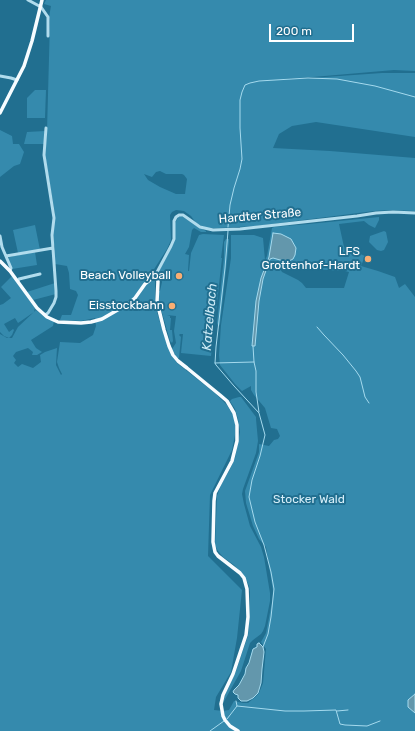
<!DOCTYPE html>
<html>
<head>
<meta charset="utf-8">
<style>
  body { margin:0 }
  #map { position:relative; width:415px; height:731px; overflow:hidden; background:#216f90; font-family:Rubik,sans-serif }
  canvas { display:block }
  .scale { position:absolute; left:269px; top:24px; width:85px; height:18px; box-sizing:border-box; border:2px solid #fff; border-top:0; padding-left:5px; font-size:12px; line-height:14px; white-space:nowrap; color:#fff; -webkit-text-stroke:3px #216f90; paint-order:stroke }
</style>
</head>
<body>
<div id="map">
<canvas width="415" height="731"></canvas>
<div class="scale">200 m</div>
</div>
<script>
const c = document.querySelector('canvas').getContext('2d');
c.lineJoin = 'round';
function fill(path, color) { c.fillStyle = color; c.fill(path, 'evenodd'); }
const poly = rows => new Path2D(rows.map(r => 'M' + r).join(''));
function strokePath(path, color, width, dash) { c.strokeStyle = color; c.lineWidth = width; c.lineCap = dash ? 'butt' : 'round'; c.setLineDash(dash || []); c.stroke(path); }
function drawText(font, color, halo, rows, align = 'center') {
  c.font = font + ' Rubik,sans-serif'; c.lineWidth = 4; c.setLineDash([]); c.textBaseline = 'middle'; c.strokeStyle = halo; c.fillStyle = color; for (const [text, x, y, turn = 0] of rows) {
    c.save(); c.translate(x, y); c.rotate((+turn || 0) * Math.PI / 180); c.textAlign = isNaN(turn) ? turn : align; if (halo) c.strokeText(text, 0, 0); c.fillText(text, 0, 0); c.restore();
  }
}
const green = poly([
  [46,0,415,0,415,71,394,70,313,77,268,80,311,78,382,73,415,73,415,137,316,122,292,126,279,134,273,148,330,151,415,158,415,211,390,210,374,211,256,226,218,228,207,228,202,226,196,223,191,216,184,211,176,210,172,212,170,215,171,240,167,249,151,274,155,281,155,304,157,312,164,336,172,356,177,363,216,394,227,405,234,417,236,425,235,435,232,450,210,495,208,556,242,590,237,638,231,672,216,697,214,710,223,711,229,710,234,701,243,703,248,703,253,699,259,693,263,683,266,649,261,642,266,633,272,602,273,591,266,547,259,539,253,526,246,503,245,491,259,452,259,444,269,446,274,440,278,439,280,436,277,429,271,428,265,408,254,395,251,390,251,386,242,391,235,384,220,365,219,355,221,325,231,258,231,235,254,235,263,238,265,260,267,256,272,228,274,227,309,224,379,217,379,220,375,228,369,225,364,221,339,224,344,247,365,256,361,266,378,271,395,277,399,288,405,284,415,297,415,731,0,731,0,334,7,338,12,338,18,327,36,310,47,319,54,321,53,326,31,340,36,348,42,352,37,355,32,355,33,352,28,348,16,352,13,356,16,360,14,363,18,367,22,364,33,368,41,362,40,355,45,352,57,348,56,365,61,375,62,374,59,368,57,362,60,342,80,343,93,335,96,326,95,318,81,321,60,320,62,315,71,315,78,295,76,291,70,289,69,273,67,266,55,264,54,251,55,248,54,244,53,234,55,214,45,155,47,131,50,21,49,17,51,6,44,4],
  [160,171,166,174,182,174,184,175,187,179,185,194,176,194,160,187,148,180,144,174,152,177,156,172],
  [286,266,289,270,309,269,345,271,349,272,344,288,306,288,302,283,298,280,282,272,279,267],
  [35,90,46,90,45,118,27,118,27,98],
  [0,130,12,136,13,144,19,144,24,152,20,164,14,166,0,177],
  [45,131,44,144,24,144,27,132],
  [180,216,183,217,196,226,206,231,206,232,201,232,194,228,192,230,189,247,185,254,189,255,188,271,189,271,191,253,199,235,203,234,224,235,221,258,222,258,211,356,181,353,183,334,180,334,179,335,181,337,179,358,177,358,172,349,176,343,174,331,176,316,167,315,170,316,170,318,171,318,170,330,172,330,173,341,172,343,170,341,159,302,159,291,160,291,162,282,159,272,160,269,173,245,175,235,175,223,178,217],
  [35,225,40,250,18,253,13,230],
  [384,231,386,232,388,242,384,250,381,251,377,250,369,242,370,236],
  [226,239,229,239,229,242,220,324,219,326,218,326,217,323,224,257,224,242],
  [35,252,37,265,12,269,8,259,9,257],
  [12,276,35,308,34,312,21,321,18,323,15,318,4,324,9,332,13,329,14,330,12,335,9,338,4,336,0,332,0,305,3,304,11,298,1,287],
  [55,283,56,294,33,300,27,292],
  [239,397,241,397,256,417,256,419,258,441,256,453,243,489,242,494,244,504,250,526,261,547,264,557,270,593,270,601,265,626,263,631,261,634,253,640,250,643,241,671,223,703,226,692,236,671,243,650,248,636,249,626,250,592,249,586,245,577,234,565,223,557,218,551,215,545,217,496,221,485,229,471,235,458,240,432,238,419,235,409,230,401,232,399]
]);
const water = poly([
  [273,233,281,234,291,239,296,248,295,255,293,259,287,262,273,258,270,259,263,279,259,301,255,346,252,346,256,301,261,278,269,257,273,233],
  [259,643,263,647,264,652,262,669,261,683,258,693,253,698,247,701,241,701,238,698,238,695,235,694,233,692,234,690,239,685,245,674,246,668,249,663,253,649,257,647,257,644,259,643],
  [415,694,415,713,408,707,408,700,415,694]
]);
const stream = poly([
  [228,227,230,205,234,188,240,169,242,159,240,128,240,100,242,92,245,85,250,83,259,81,308,78,337,79,375,86,415,97],
  [228,231,225,268,216,347,215,363,216,365,234,386,259,413,265,435,260,456,252,480,249,497,255,522,264,545,271,572,274,589,271,617,268,634,263,647],
  [317,327,324,335,343,355,356,371,360,377,365,397,369,403],
  [253,346,254,362,256,371,256,392,259,412],
  [215,363,254,362],
  [237,706,285,711,304,711,336,710,340,724,345,725,367,726,380,721],
  [337,711,348,710],
  [227,719,237,706,236,701],
  [210,731,224,721]
]);
const minor = poly([
  [28,0,41,7,48,17,48,36],
  [0,76,11,78,17,80],
  [0,236,2,247,11,268,10,271],
  [6,256,53,248],
  [155,276,171,246,174,239,174,221,176,217,179,215,183,215,200,227,213,230,240,229,357,216,376,213,393,212,415,213],
  [18,281,19,279,40,274],
  [45,315,48,313,54,303,56,297,56,291,52,235,54,218,44,155,46,128]
]);
const major = poly([
  [0,113,24,66,32,41,42,0],
  [0,261,10,271,37,308,47,317,58,322,81,323,91,322,102,319,128,304,135,298,145,284,155,276,158,281,157,302,164,330,169,346,173,355,178,361,187,368,220,395,227,401,234,413,237,425,237,441,232,461,215,493,214,501,213,542,215,552,218,556,240,573,244,578,247,589,248,617,246,635,233,674,223,695,221,704,223,716,225,720,230,726,238,731]
]);
const markers = [
  [368,259,4,"#f9ae73"],
  [179,276,4,"#f9ae73"],
  [172,306,4,"#f9ae73"]
];
const streetNames = [
  ["Hardter Straße",260,216,-5]
];
const poiNames = [
  ["LFS",360,252],
  ["Grottenhof-Hardt",360,266],
  ["Beach Volleyball",171,276],
  ["Eisstockbahn",164,306]
];
const parkNames = [
  ["Stocker Wald",309,500]
];
const waterNames = [
  ["Katzelbach",210,317,-85]
];
fill(green, '#358aad');
fill(water, '#6397ac');
strokePath(water, '#a5daee', 1);
strokePath(stream, '#a5daee', 1);
strokePath(minor, '#b1dced', 3);
strokePath(major, '#f7fcff', 3.5);
for (const [x, y, r, color] of markers) { const dot = new Path2D(); dot.arc(x, y, r, 0, 2 * Math.PI); c.fillStyle = color; c.fill(dot); strokePath(dot, '#216f90', 1.5); }
drawText('12px', '#fff', '#216f90', streetNames);
drawText('12px', '#fff', '#216f90', poiNames, 'right');
drawText('12px', '#d7eff9', '#216f90', parkNames);
drawText('italic 13px', '#ceebf6', '#216f90', waterNames);
</script>
</body>
</html>
